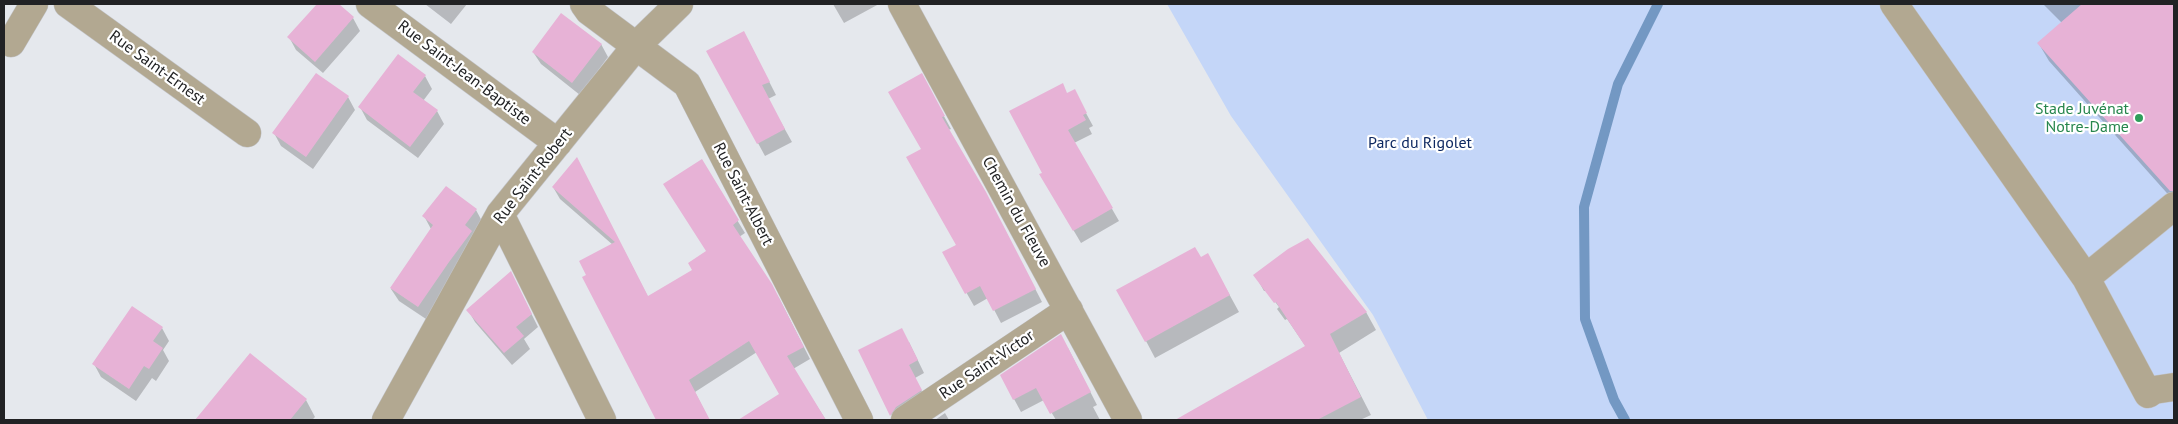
<!DOCTYPE html>
<html>
<head>
<meta charset="utf-8">
<style>
  body { margin:0 }
  #map { position:relative; width:2178px; height:424px; overflow:hidden; background:#e5e8ed; font-family:"PT Sans",sans-serif }
  canvas { display:block }
  .frame { position:absolute; inset:0; border:5px solid #212224; pointer-events:none }
</style>
</head>
<body>
<div id="map">
<canvas width="2178" height="424"></canvas>
<div class="frame"></div>
</div>
<script>
const c = document.querySelector('canvas').getContext('2d');
c.lineJoin = 'round';
function fill(path, color) { c.fillStyle = color; c.fill(path, 'evenodd'); }
const poly = rows => new Path2D(rows.map(r => 'M' + r).join(''));
function strokePath(path, color, width, dash) { c.strokeStyle = color; c.lineWidth = width; c.lineCap = dash ? 'butt' : 'round'; c.setLineDash(dash || []); c.stroke(path); }
function drawText(font, color, halo, rows, align = 'center') {
  c.font = font + ' "PT Sans",sans-serif'; c.lineWidth = 4.5; c.setLineDash([]); c.textBaseline = 'middle'; c.strokeStyle = halo; c.fillStyle = color; for (const [text, x, y, turn = 0] of rows) {
    c.save(); c.translate(x, y); c.rotate((+turn || 0) * Math.PI / 180); c.textAlign = isNaN(turn) ? turn : align; if (halo) c.strokeText(text, 0, 0); c.fillText(text, 0, 0); c.restore();
  }
}
const green = poly([
  [1167,4,2082,4,2174,159,2174,420,1428,420,1373,315,1231,116]
]);
const shadow = poly([
  [319,4,337,4,353,18,360,31,323,73,296,50,289,37],
  [425,4,467,4,451,24],
  [833,4,879,4,844,23],
  [2043,4,2174,4,2174,201,2049,61,2039,44,2062,23],
  [601,44,608,57,580,95,541,64,533,52],
  [751,46,776,95,768,99,792,142,765,156,708,51],
  [316,74,348,97,355,110,313,169,281,146,274,133],
  [425,76,432,89,423,101,437,111,444,124,418,158,367,120,360,107],
  [928,87,951,129,948,130,993,207,1042,302,1001,323,988,298,974,306,944,253,957,245,923,149],
  [1068,94,1081,104,1093,126,1089,128,1092,134,1074,143,1119,221,1081,243,1041,175,1044,173],
  [577,159,648,297,694,270,707,252,701,161,745,233,739,237,779,298,810,359,793,369,826,420,740,420,781,395,757,352,695,392,709,420,657,420,584,278,613,245,560,199,553,187],
  [476,210,483,223,456,274,426,319,399,301,391,289,431,229,424,216],
  [1201,259,1217,272,1239,312,1155,358,1146,341],
  [1255,275,1366,312,1376,330,1339,353,1371,415,1360,420,1178,420,1306,347,1287,319,1285,320,1277,309,1279,307,1267,291,1264,291],
  [517,285,538,327,524,339,530,349,512,365,475,322,468,310],
  [162,328,169,341,163,350,169,361,156,381,152,378,136,401,101,377,94,364],
  [909,342,924,373,915,378,928,403,894,420,860,350],
  [1068,348,1097,405,1093,407,1100,420,1056,420,1044,400,1021,412,1014,399],
  [250,354,306,400,315,417,312,420,197,420],
  [945,413,949,420,935,420]
]);
const stream = poly([
  [1625,420,1614,400,1585,319,1584,207,1618,84,1658,4]
]);
const building = poly([
  [317,4,339,4,354,17,315,62,287,37],
  [2082,4,2174,4,2174,191,2170,191,2037,43],
  [561,13,602,44,572,83,532,52],
  [744,31,770,82,762,85,785,129,757,144,706,51],
  [398,54,426,75,413,92,438,110,410,147,358,107],
  [316,73,349,96,306,157,272,133],
  [922,73,945,116,942,117,986,192,1036,289,993,311,980,286,965,294,942,252,956,245,906,157,921,149,888,92],
  [1063,83,1067,93,1075,89,1087,113,1083,115,1086,120,1068,130,1113,208,1073,231,1039,174,1042,173,1009,111],
  [577,157,648,296,692,270,688,263,706,251,663,184,702,159,739,220,733,225,772,284,804,347,787,356,826,420,738,420,779,394,749,341,689,380,710,420,656,420,582,277,586,275,579,261,615,242,552,187],
  [446,186,477,209,465,225,472,231,449,262,418,307,390,288,433,225,422,216],
  [1308,238,1367,312,1330,334,1361,397,1317,420,1175,420,1305,346,1276,302,1274,303,1253,275,1288,249],
  [1195,247,1201,257,1208,253,1230,295,1145,342,1116,290],
  [511,271,532,314,516,327,524,336,504,353,466,310],
  [132,306,163,327,153,341,163,348,149,369,144,366,129,389,92,364],
  [902,328,918,360,909,365,922,390,896,407,890,416,858,350],
  [1061,334,1091,392,1050,414,1036,388,1013,400,1000,375],
  [250,353,307,399,290,420,195,420]
]);
const minor = poly([
  [68,4,247,133],
  [370,4,558,143],
  [584,4,589,11,687,84,859,420],
  [902,4,1128,420],
  [1894,4,2086,278,2148,394,2154,390,2174,387],
  [11,43,34,4],
  [500,214,602,420],
  [2086,278,2174,206],
  [386,420,500,214,637,45,679,4],
  [905,420,1069,310]
]);
const markers = [
  [2139,118,5,"#2e9e5b"]
];
const streetNames = [
  ["Rue Saint-Ernest",157,68,36],
  ["Rue Saint-Jean-Baptiste",464,73,37],
  ["Rue Saint-Robert",533,176,-52],
  ["Rue Saint-Albert",743,194,63],
  ["Chemin du Fleuve",1016,212,61],
  ["Rue Saint-Victor",987,365,-34]
];
const leisureNames = [
  ["Stade Juvénat",2129,109],
  ["Notre-Dame",2129,127]
];
const parkNames = [
  ["Parc du Rigolet",1420,143]
];
fill(green, '#c4d6f8');
fill(shadow, '#0003');
strokePath(stream, '#7398c3', 10);
fill(building, '#e7b2d6');
strokePath(minor, '#c2c4c9', 29);
strokePath(minor, '#b2a891', 28);
for (const [x, y, r, color] of markers) { const dot = new Path2D(); dot.arc(x, y, r, 0, 2 * Math.PI); c.fillStyle = color; c.fill(dot); strokePath(dot, '#fff', 2); }
drawText('16px', '#212224', '#fff', streetNames);
drawText('16px', '#27864d', '#fff', leisureNames, 'right');
drawText('16px', '#0d2861', '#fff', parkNames);
</script>
</body>
</html>
